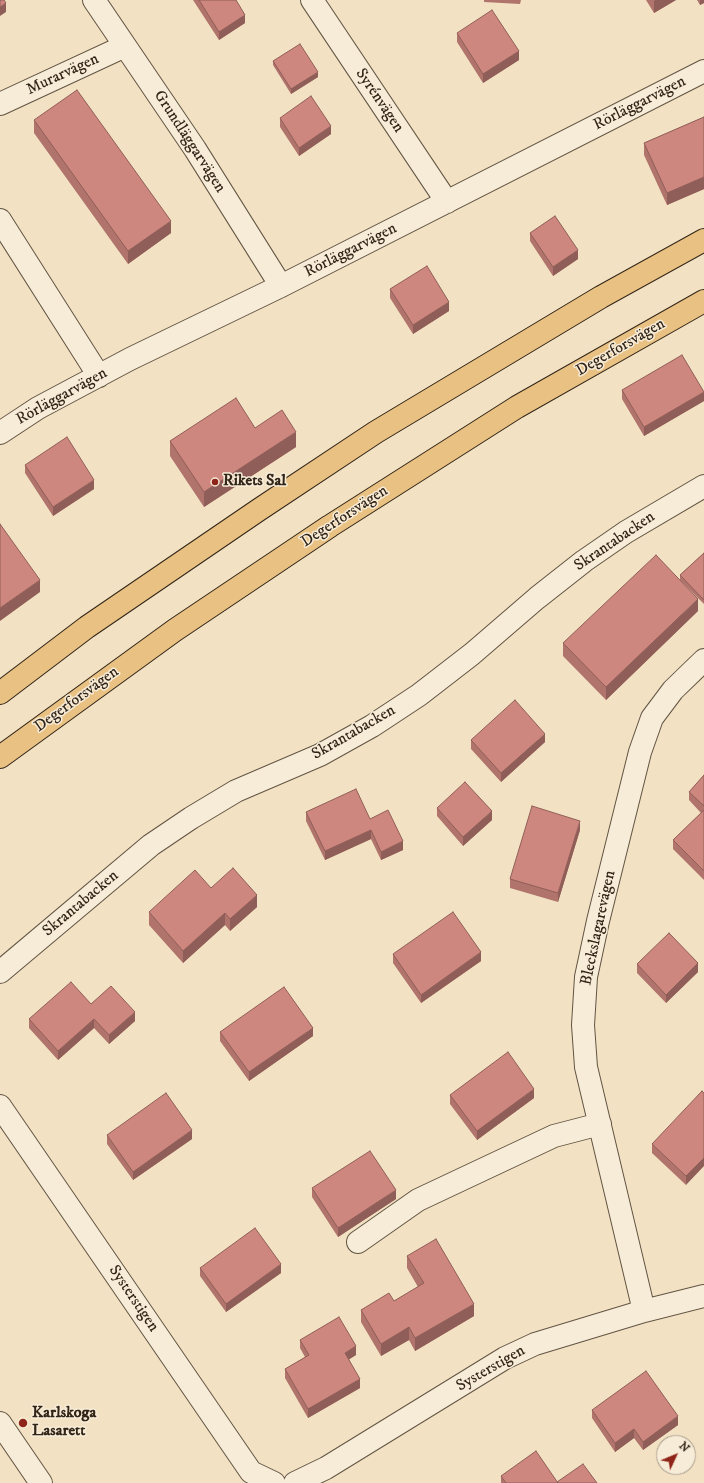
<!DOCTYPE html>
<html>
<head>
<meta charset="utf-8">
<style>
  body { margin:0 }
  #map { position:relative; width:704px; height:1483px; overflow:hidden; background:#f2e2c3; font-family:"IM FELL DW Pica",serif }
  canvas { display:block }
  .north { position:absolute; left:656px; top:1435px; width:40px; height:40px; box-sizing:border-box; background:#f7ecd8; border:1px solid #a89c8b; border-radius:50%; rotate:46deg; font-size:11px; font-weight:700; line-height:16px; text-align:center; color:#322518 }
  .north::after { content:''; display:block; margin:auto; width:14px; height:18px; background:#8f2418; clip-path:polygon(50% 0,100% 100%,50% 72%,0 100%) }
</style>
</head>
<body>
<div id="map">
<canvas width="704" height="1483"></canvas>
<div class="north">N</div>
</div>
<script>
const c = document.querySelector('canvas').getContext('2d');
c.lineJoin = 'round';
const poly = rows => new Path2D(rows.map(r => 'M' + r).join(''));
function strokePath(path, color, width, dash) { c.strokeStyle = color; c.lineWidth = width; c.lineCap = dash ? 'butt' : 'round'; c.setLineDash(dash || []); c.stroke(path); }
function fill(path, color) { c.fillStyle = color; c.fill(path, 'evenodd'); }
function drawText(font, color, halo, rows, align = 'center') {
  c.font = font + ' "IM FELL DW Pica",serif'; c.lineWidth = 3; c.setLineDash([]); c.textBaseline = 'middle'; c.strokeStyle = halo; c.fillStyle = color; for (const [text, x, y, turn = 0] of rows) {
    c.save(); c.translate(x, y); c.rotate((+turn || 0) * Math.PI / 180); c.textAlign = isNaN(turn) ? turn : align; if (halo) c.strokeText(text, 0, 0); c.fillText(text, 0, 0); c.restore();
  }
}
const minor = poly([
  [94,0,195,149,281,286],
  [312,0,447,202],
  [0,104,125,46],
  [0,220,99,376],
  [0,433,38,408,130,359,281,286,704,71],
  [0,972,151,845,191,818,236,791,320,755,372,726,419,695,472,654,537,598,584,561,626,532,704,486],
  [0,1106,251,1472,274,1483],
  [358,1242,418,1200,554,1136,600,1124],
  [644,1311,586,1067,583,1025,586,977,598,921,640,752,652,718,673,690,704,660],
  [0,1423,41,1483],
  [295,1483,326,1468,505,1358,535,1344,644,1311,704,1296]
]);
const major = poly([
  [0,693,87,627,260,509,376,432,601,297,704,240],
  [0,757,175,630,330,526,517,407,704,301]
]);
const wall = poly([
  [193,0,236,0,245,23,219,40],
  [484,0,521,0,520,4,484,2],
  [646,0,676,0,654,13],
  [697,0,704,0,704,3,700,5],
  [457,33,519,60,483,83,457,42],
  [273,61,318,77,291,94,273,65],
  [704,117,704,189,667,205,644,155,644,143],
  [280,118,331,134,299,156,280,127],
  [34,120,171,233,128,264,34,133],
  [530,233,578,259,553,276,530,241],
  [390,289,449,311,413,334,390,298],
  [622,390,704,401,644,436,622,399],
  [255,428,296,447,204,507,170,456,170,441],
  [25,465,94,489,53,516,25,473],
  [704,553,704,604,680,580,680,575],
  [698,611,606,700,563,656,563,643],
  [471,740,545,742,501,782,471,749],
  [704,775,704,880,673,849,673,840,701,813,689,800,689,792],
  [437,808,492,820,463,846,437,816],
  [306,812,370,819,403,850,381,860,371,839,325,860,306,821],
  [580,830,558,902,510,888,510,879],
  [211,888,257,907,230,931,225,925,183,963,149,925,149,912],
  [393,954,481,961,421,1003,393,963],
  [637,964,698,972,666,1003,637,973],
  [91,1004,135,1021,109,1044,94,1028,58,1060,29,1028,29,1019],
  [220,1032,313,1036,249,1081,220,1041],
  [704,1093,686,1185,652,1153,652,1144],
  [450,1095,534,1098,477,1140,450,1104],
  [107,1135,192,1139,133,1180,107,1144],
  [312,1188,396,1199,338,1237,312,1197],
  [407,1256,474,1316,415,1351,409,1340,381,1356,361,1322,361,1310,394,1301,418,1287,407,1268],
  [200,1268,281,1273,226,1312,200,1276],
  [300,1340,356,1355,349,1359,360,1388,308,1418,285,1378,285,1369,305,1357,300,1348],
  [592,1410,678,1425,643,1450,634,1438,615,1452,592,1418],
  [501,1476,557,1482,597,1483,501,1483]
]);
const shadedWall = poly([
  [655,0,676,0,654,13,654,1],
  [700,0,704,0,704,3,700,5],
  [6,3,6,12,0,16,0,7],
  [245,15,245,23,219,40,219,32],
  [519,51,519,60,483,83,483,74],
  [318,72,318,77,291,94,291,89],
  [331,126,331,134,299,156,299,148],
  [704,177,704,189,667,205,667,193],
  [171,221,171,233,128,264,128,251],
  [578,250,578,259,553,276,553,267],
  [449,302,449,311,413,334,413,325],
  [704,392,704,401,644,436,644,427],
  [296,432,296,447,204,507,204,492],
  [94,480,94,489,53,516,53,507],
  [40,580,40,592,0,621,0,608],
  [698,599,698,611,606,700,606,687],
  [545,734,545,742,501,782,501,773],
  [492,811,492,820,463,846,463,837],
  [580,821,580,830,558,902,558,893],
  [371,830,371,839,325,860,325,851],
  [403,841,403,850,381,860,381,852],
  [257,895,257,907,230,931,230,919],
  [225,913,225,925,183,963,183,951],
  [481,952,481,961,421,1003,421,995],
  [698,963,698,972,666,1003,666,995],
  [135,1012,135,1021,109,1044,109,1035],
  [94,1019,94,1028,58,1060,58,1051],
  [313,1028,313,1036,249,1081,249,1072],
  [534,1089,534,1098,477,1140,477,1131],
  [192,1130,192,1139,133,1180,133,1172],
  [704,1158,704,1166,686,1185,686,1176],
  [396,1190,396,1199,338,1237,338,1228],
  [281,1264,281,1273,226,1312,226,1304],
  [474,1304,474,1316,415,1351,415,1338],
  [409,1327,409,1340,381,1356,381,1344],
  [356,1346,356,1355,345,1362,345,1353],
  [360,1379,360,1388,308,1418,308,1409],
  [678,1416,678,1425,643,1450,643,1442],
  [634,1429,634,1438,615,1452,615,1443]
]);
const building = poly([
  [0,0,4,0,6,3,0,7,0,0],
  [199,0,236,0,245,15,219,32,199,0],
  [492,10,519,51,483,74,457,33,492,10],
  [300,44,318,72,291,89,273,61,300,44],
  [77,90,171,221,128,251,34,120,77,90],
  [311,96,331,126,299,148,280,118,311,96],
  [704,117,704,177,667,193,644,143,704,117],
  [555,216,578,250,553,267,530,233,555,216],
  [427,266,449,302,413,325,390,289,427,266],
  [682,355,704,392,644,427,622,390,682,355],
  [236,398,255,428,282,410,296,432,204,492,170,441,236,398],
  [67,437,94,480,53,507,25,465,67,437],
  [0,524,40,580,0,608,0,524],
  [704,553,704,600,680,575,704,553],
  [656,555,698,599,606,687,563,643,656,555],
  [515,700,545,734,501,773,471,740,515,700],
  [704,775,704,806,689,792,704,775],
  [465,782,492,811,463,837,437,808,465,782],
  [356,789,370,819,388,810,403,841,381,852,371,830,325,851,306,812,356,789],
  [532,806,580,821,558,893,510,879,532,806],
  [704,810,704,871,673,840,704,810],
  [233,868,257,895,230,919,225,913,183,951,149,912,195,870,211,888,233,868],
  [453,912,481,952,421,995,393,954,453,912],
  [669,933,698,963,666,995,637,964,669,933],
  [71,982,91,1004,111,986,135,1012,109,1035,94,1019,58,1051,29,1019,71,982],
  [284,987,313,1028,249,1072,220,1032,284,987],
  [508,1052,534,1089,477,1131,450,1095,508,1052],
  [702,1091,704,1093,704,1158,686,1176,652,1144,702,1091],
  [166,1093,192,1130,133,1172,107,1135,166,1093],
  [370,1151,396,1190,338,1228,312,1188,370,1151],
  [255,1228,281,1264,226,1304,200,1268,255,1228],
  [436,1239,474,1304,415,1338,409,1327,381,1344,361,1310,389,1293,394,1301,424,1283,407,1256,436,1239],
  [339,1317,356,1346,345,1353,360,1379,308,1409,285,1369,309,1355,300,1340,339,1317],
  [646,1371,678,1416,643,1442,634,1429,615,1443,592,1410,646,1371],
  [536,1451,558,1483,506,1483,501,1476,536,1451],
  [583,1464,597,1483,558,1483,557,1482,583,1464]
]);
const markers = [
  [215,482,4,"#8f2418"],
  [23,1423,5,"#8f2418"]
];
const streetNames = [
  ["Murarvägen",63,75,-25],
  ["Syrénvägen",379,101,56],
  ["Rörläggarvägen",640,104,-27],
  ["Grundläggarvägen",189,142,57],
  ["Rörläggarvägen",351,251,-27],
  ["Degerforsvägen",621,348,-30],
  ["Rörläggarvägen",62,397,-29],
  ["Degerforsvägen",345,517,-33],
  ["Skrantabacken",615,542,-34],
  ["Degerforsvägen",77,700,-36],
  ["Skrantabacken",354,733,-30],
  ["Skrantabacken",81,904,-40],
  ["Bleckslagarevägen",599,928,-78],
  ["Systerstigen",133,1299,56],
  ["Systerstigen",491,1369,-30]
];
const poiNames = [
  ["Rikets Sal",223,482],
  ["Karlskoga",32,1414],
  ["Lasarett",32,1432]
];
strokePath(minor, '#625443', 24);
strokePath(major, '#322518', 24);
strokePath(minor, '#f7ecd8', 22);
strokePath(major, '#e9c182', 22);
fill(wall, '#b0746c');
fill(shadedWall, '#905e58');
fill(building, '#cd877e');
strokePath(building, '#905e58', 1);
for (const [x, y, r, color] of markers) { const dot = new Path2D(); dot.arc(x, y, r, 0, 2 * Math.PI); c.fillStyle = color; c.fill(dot); strokePath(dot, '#f7ecd8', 1.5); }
drawText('16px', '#322518', '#f7ecd8', streetNames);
drawText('bold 16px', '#322518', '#f7ecd8', poiNames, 'left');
</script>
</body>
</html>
